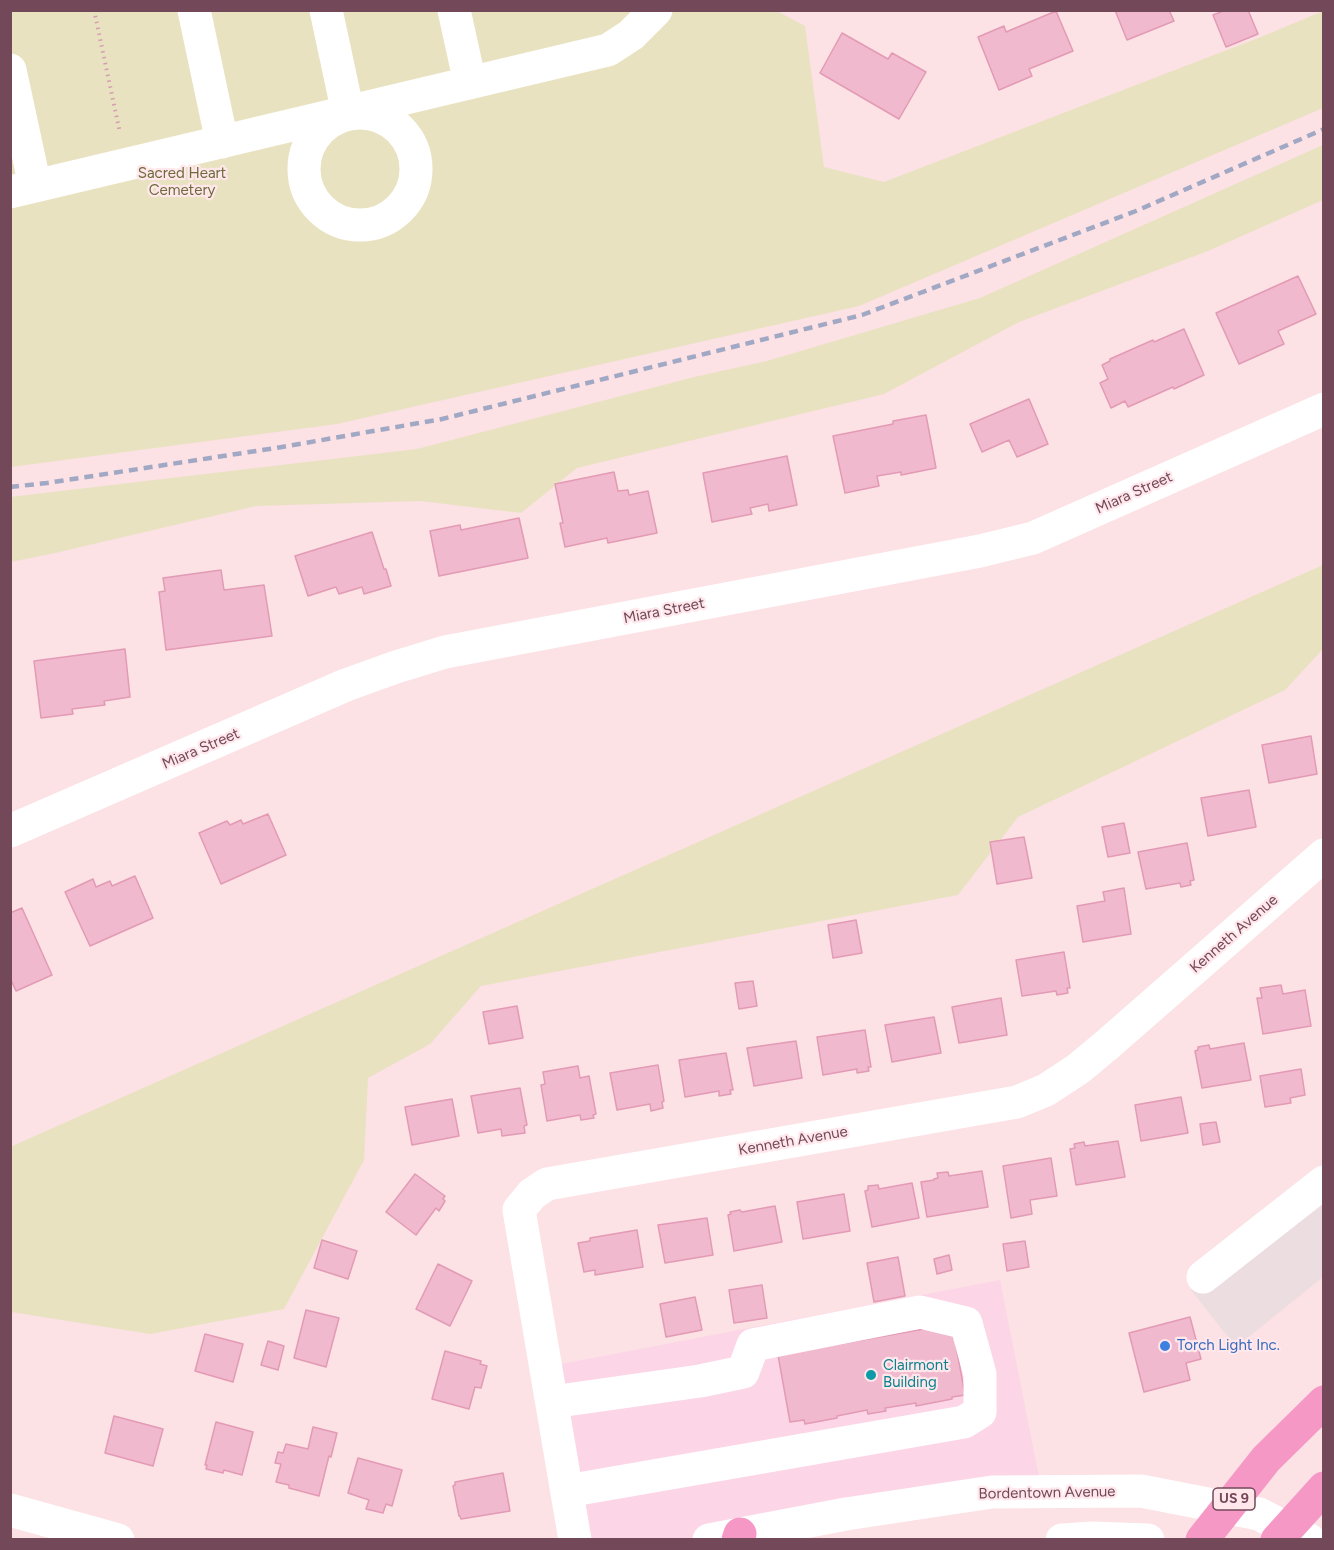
<!DOCTYPE html>
<html>
<head>
<meta charset="utf-8">
<style>
  body { margin:0 }
  #map { position:relative; width:1334px; height:1550px; overflow:hidden; background:#fce1e5; font-family:Figtree,sans-serif }
  canvas { display:block }
  .frame { position:absolute; inset:0; border:12px solid #734959; pointer-events:none }
</style>
</head>
<body>
<div id="map">
<canvas width="1334" height="1550"></canvas>
<div class="frame"></div>
</div>
<script>
const c = document.querySelector('canvas').getContext('2d');
c.lineJoin = 'round';
function fill(path, color) { c.fillStyle = color; c.fill(path, 'evenodd'); }
const poly = rows => new Path2D(rows.map(r => 'M' + r).join(''));
function strokePath(path, color, width, dash) { c.strokeStyle = color; c.lineWidth = width; c.lineCap = dash ? 'butt' : 'round'; c.setLineDash(dash || []); c.stroke(path); }
function drawText(font, color, halo, rows, align = 'center') {
  c.font = font + ' Figtree,sans-serif'; c.lineWidth = 4.5; c.setLineDash([]); c.textBaseline = 'middle'; c.strokeStyle = halo; c.fillStyle = color; for (const [text, x, y, turn = 0] of rows) {
    c.save(); c.translate(x, y); c.rotate((+turn || 0) * Math.PI / 180); c.textAlign = isNaN(turn) ? turn : align; if (halo) c.strokeText(text, 0, 0); c.fillText(text, 0, 0); c.restore();
  }
}
const commercial = poly([
  [1000,1280,1042,1492,709,1539,575,1539,546,1367]
]);
const industrial = poly([
  [1323,1183,1323,1277,1236,1347,1191,1290]
]);
const green = poly([
  [10,11,777,11,805,26,824,167,884,182,1266,35,1323,11,1323,108,859,306,337,424,11,467],
  [1323,145,1323,200,1208,251,1019,322,884,394,577,468,521,513,420,501,256,506,55,553,11,562,10,497,417,449,694,377,767,361,980,298],
  [1323,565,1323,649,1285,690,1018,817,958,895,481,986,430,1044,368,1078,364,1160,284,1309,150,1334,11,1312,10,1147]
]);
const building = poly([
  [1115,10,1169,10,1174,21,1127,40,1115,10],
  [1226,10,1248,10,1258,34,1226,47,1213,15,1226,10],
  [1056,11,1073,51,1029,69,1032,76,999,90,978,37,1004,26,1006,32,1056,11],
  [842,33,888,59,892,53,926,72,899,119,820,73,842,33],
  [1298,276,1316,314,1278,331,1284,344,1239,364,1216,313,1298,276],
  [1184,329,1204,375,1174,389,1173,387,1128,407,1125,401,1111,408,1100,383,1108,379,1102,365,1110,361,1110,359,1153,340,1154,342,1184,329],
  [1029,399,1048,444,1017,457,1009,440,982,452,970,424,1029,399],
  [926,415,936,468,901,475,901,472,877,476,879,486,845,493,833,436,893,424,893,421,926,415],
  [787,456,797,505,769,511,768,504,750,508,752,514,712,522,703,473,787,456],
  [614,472,618,491,628,490,629,495,648,491,657,533,608,543,607,538,565,547,560,523,563,523,555,484,614,472],
  [519,518,528,558,439,576,430,531,460,525,461,530,519,518],
  [372,532,384,569,386,569,391,586,364,594,362,587,339,594,336,587,308,596,295,556,372,532],
  [221,570,224,590,264,585,272,636,166,650,159,592,165,591,163,578,221,570],
  [125,649,130,697,104,701,105,705,72,709,73,714,41,718,34,661,125,649],
  [1311,736,1317,774,1269,783,1262,745,1311,736],
  [1249,790,1256,827,1208,836,1201,798,1249,790],
  [268,814,286,855,221,884,199,833,227,821,230,825,241,820,243,824,268,814],
  [1124,823,1130,853,1108,857,1102,827,1124,823],
  [1024,837,1032,878,997,884,990,842,1024,837],
  [1187,843,1194,880,1190,881,1191,885,1181,887,1180,883,1146,889,1138,852,1187,843],
  [135,876,153,918,90,946,65,892,93,879,96,887,110,881,112,886,135,876],
  [1124,888,1131,934,1083,942,1077,906,1105,901,1103,892,1124,888],
  [22,908,52,975,16,991,10,978,10,913,22,908],
  [856,920,862,953,833,958,828,925,856,920],
  [1064,952,1070,988,1067,988,1068,993,1057,995,1056,991,1022,996,1016,960,1064,952],
  [753,981,757,1006,739,1009,735,983,753,981],
  [1281,985,1283,994,1305,990,1311,1026,1263,1034,1257,998,1262,998,1260,988,1281,985],
  [1001,998,1007,1035,959,1043,952,1007,1001,998],
  [517,1006,523,1038,489,1044,483,1012,517,1006],
  [934,1017,941,1053,892,1062,885,1025,934,1017],
  [865,1030,871,1067,868,1067,869,1071,857,1073,857,1069,823,1075,817,1037,865,1030],
  [796,1041,802,1078,754,1086,747,1048,796,1041],
  [1244,1043,1251,1080,1202,1088,1195,1051,1198,1050,1198,1047,1209,1045,1210,1049,1244,1043],
  [726,1053,733,1090,730,1090,731,1094,719,1096,719,1091,685,1097,679,1060,726,1053],
  [658,1065,664,1101,662,1102,663,1108,651,1111,650,1104,617,1110,610,1073,658,1065],
  [578,1066,580,1078,589,1076,596,1114,593,1115,594,1118,581,1120,580,1115,547,1121,541,1085,545,1084,543,1072,578,1066],
  [1301,1069,1305,1095,1290,1098,1291,1103,1265,1107,1260,1076,1301,1069],
  [520,1088,527,1125,524,1126,525,1133,502,1136,501,1129,478,1133,471,1096,520,1088],
  [1181,1097,1188,1133,1141,1141,1135,1105,1181,1097],
  [452,1099,459,1136,412,1145,405,1107,452,1099],
  [1216,1122,1220,1142,1203,1145,1200,1124,1216,1122],
  [1118,1141,1125,1177,1076,1185,1070,1149,1075,1148,1074,1144,1084,1142,1085,1146,1118,1141],
  [1051,1158,1057,1196,1030,1200,1032,1214,1011,1218,1003,1166,1051,1158],
  [982,1171,988,1207,927,1217,921,1182,934,1180,934,1179,938,1178,937,1173,948,1172,949,1176,982,1171],
  [415,1174,445,1196,443,1199,445,1201,439,1211,436,1208,416,1235,386,1212,415,1174],
  [912,1183,919,1218,872,1227,865,1191,868,1190,868,1186,878,1185,879,1189,912,1183],
  [844,1194,850,1231,803,1239,797,1202,844,1194],
  [775,1206,782,1242,734,1251,728,1215,731,1214,730,1212,740,1210,742,1212,775,1206],
  [707,1218,713,1255,665,1263,658,1225,707,1218],
  [637,1230,643,1267,595,1275,595,1270,584,1272,578,1243,590,1241,590,1238,637,1230],
  [322,1240,357,1251,348,1279,314,1268,322,1240],
  [1025,1241,1029,1267,1007,1271,1003,1244,1025,1241],
  [949,1255,952,1270,937,1274,934,1259,949,1255],
  [898,1257,905,1296,874,1302,867,1263,898,1257],
  [438,1264,472,1281,450,1326,416,1309,438,1264],
  [762,1285,767,1318,734,1323,729,1290,762,1285],
  [695,1297,702,1330,666,1337,660,1304,695,1297],
  [306,1310,339,1318,326,1367,294,1358,306,1310],
  [1190,1317,1201,1359,1186,1363,1190,1380,1144,1392,1129,1333,1190,1317],
  [952,1324,965,1395,952,1397,952,1399,916,1406,916,1403,885,1408,886,1411,868,1414,867,1410,837,1416,837,1418,805,1424,804,1420,790,1422,778,1355,952,1324],
  [205,1334,243,1344,233,1382,195,1371,205,1334],
  [268,1341,284,1346,278,1370,261,1365,268,1341],
  [445,1351,481,1361,480,1364,487,1366,481,1388,475,1387,469,1409,432,1399,445,1351],
  [114,1416,163,1429,153,1466,105,1453,114,1416],
  [216,1422,253,1432,242,1475,224,1470,223,1473,206,1469,207,1465,205,1465,216,1422],
  [313,1427,337,1433,331,1457,329,1456,319,1496,289,1488,289,1485,276,1482,281,1464,275,1463,278,1452,283,1453,286,1444,308,1449,313,1427],
  [358,1458,402,1470,392,1506,386,1504,383,1513,366,1509,369,1500,348,1493,358,1458],
  [503,1473,510,1511,461,1519,460,1516,459,1516,453,1486,455,1485,455,1482,503,1473]
]);
const path = poly([
  [94,10,120,133]
]);
const minor = poly([
  [194,10,222,142],
  [326,10,348,113],
  [454,10,470,83],
  [10,70,35,186],
  '304 169a56 56 0 1 1 112 0a56 56 0 1 1-112 0Z',
  [10,192,608,50,631,35,656,10],
  [10,831,346,685,396,667,445,652,980,551,1033,538,1324,409],
  [1203,1277,1324,1182],
  [552,1402,700,1381,743,1372,753,1345,920,1312,966,1323,980,1374,980,1412,964,1422,567,1491],
  [10,1510,118,1540],
  [575,1540,519,1210,532,1194,547,1184,1017,1102,1046,1090,1078,1069,1108,1044,1324,855],
  [709,1540,846,1514,992,1492,1141,1491,1259,1514,1309,1540],
  [1062,1540,1093,1538,1148,1540]
]);
const highway = poly([
  [738,1540,740,1534],
  [1202,1540,1266,1459,1324,1402],
  [1277,1540,1324,1488]
]);
const rail = poly([
  [10,487,47,483,282,447,442,419,862,315,1136,211,1324,129]
]);
const markers = [
  [1165,1346,6,"#3f7fe0"],
  [871,1375,6,"#0f9aa8"]
];
const shields = [
  [1234,1499,42]
];
const shieldNames = [
  ["US 9",1234,1499]
];
const parkNames = [
  ["Sacred Heart",182,174],
  ["Cemetery",182,191]
];
const streetNames = [
  ["Miara Street",1134,493,-24],
  ["Miara Street",664,611,-11],
  ["Miara Street",201,749,-23],
  ["Kenneth Avenue",1234,934,-41],
  ["Kenneth Avenue",793,1141,-10],
  ["Bordentown Avenue",1047,1493,-1]
];
const shopNames = [
  ["Torch Light Inc.",1177,1346]
];
const cultureNames = [
  ["Clairmont",883,1366],
  ["Building",883,1383]
];
fill(commercial, '#fcd5e7');
fill(industrial, '#ebdde0');
fill(green, '#e9e2c0');
fill(building, '#f1b9cd');
strokePath(building, '#e39ab5', 1.5);
strokePath(path, '#d59db1', 4, [1.5, 4.5]);
strokePath(minor, '#fff', 33);
strokePath(highway, '#f698c6', 33);
strokePath(rail, '#a1a8c4', 4.5, [9, 6]);
for (const [x, y, r, color] of markers) { const dot = new Path2D(); dot.arc(x, y, r, 0, 2 * Math.PI); c.fillStyle = color; c.fill(dot); strokePath(dot, '#ffe7eb', 2); }
for (const [x, y, w] of shields) { const box = new Path2D(); box.roundRect(x - w / 2, y - 11, w, 22, 4.5); c.fillStyle = '#ffe7eb'; c.fill(box); strokePath(box, '#734959', 1.5); }
drawText('bold 14px', '#734959', null, shieldNames);
drawText('15px', '#6d6b3b', '#ffe7eb', parkNames);
drawText('15px', '#734959', '#ffe7eb', streetNames);
drawText('15px', '#366cbe', '#ffe7eb', shopNames, 'left');
drawText('15px', '#0d838f', '#ffe7eb', cultureNames, 'left');
</script>
</body>
</html>
